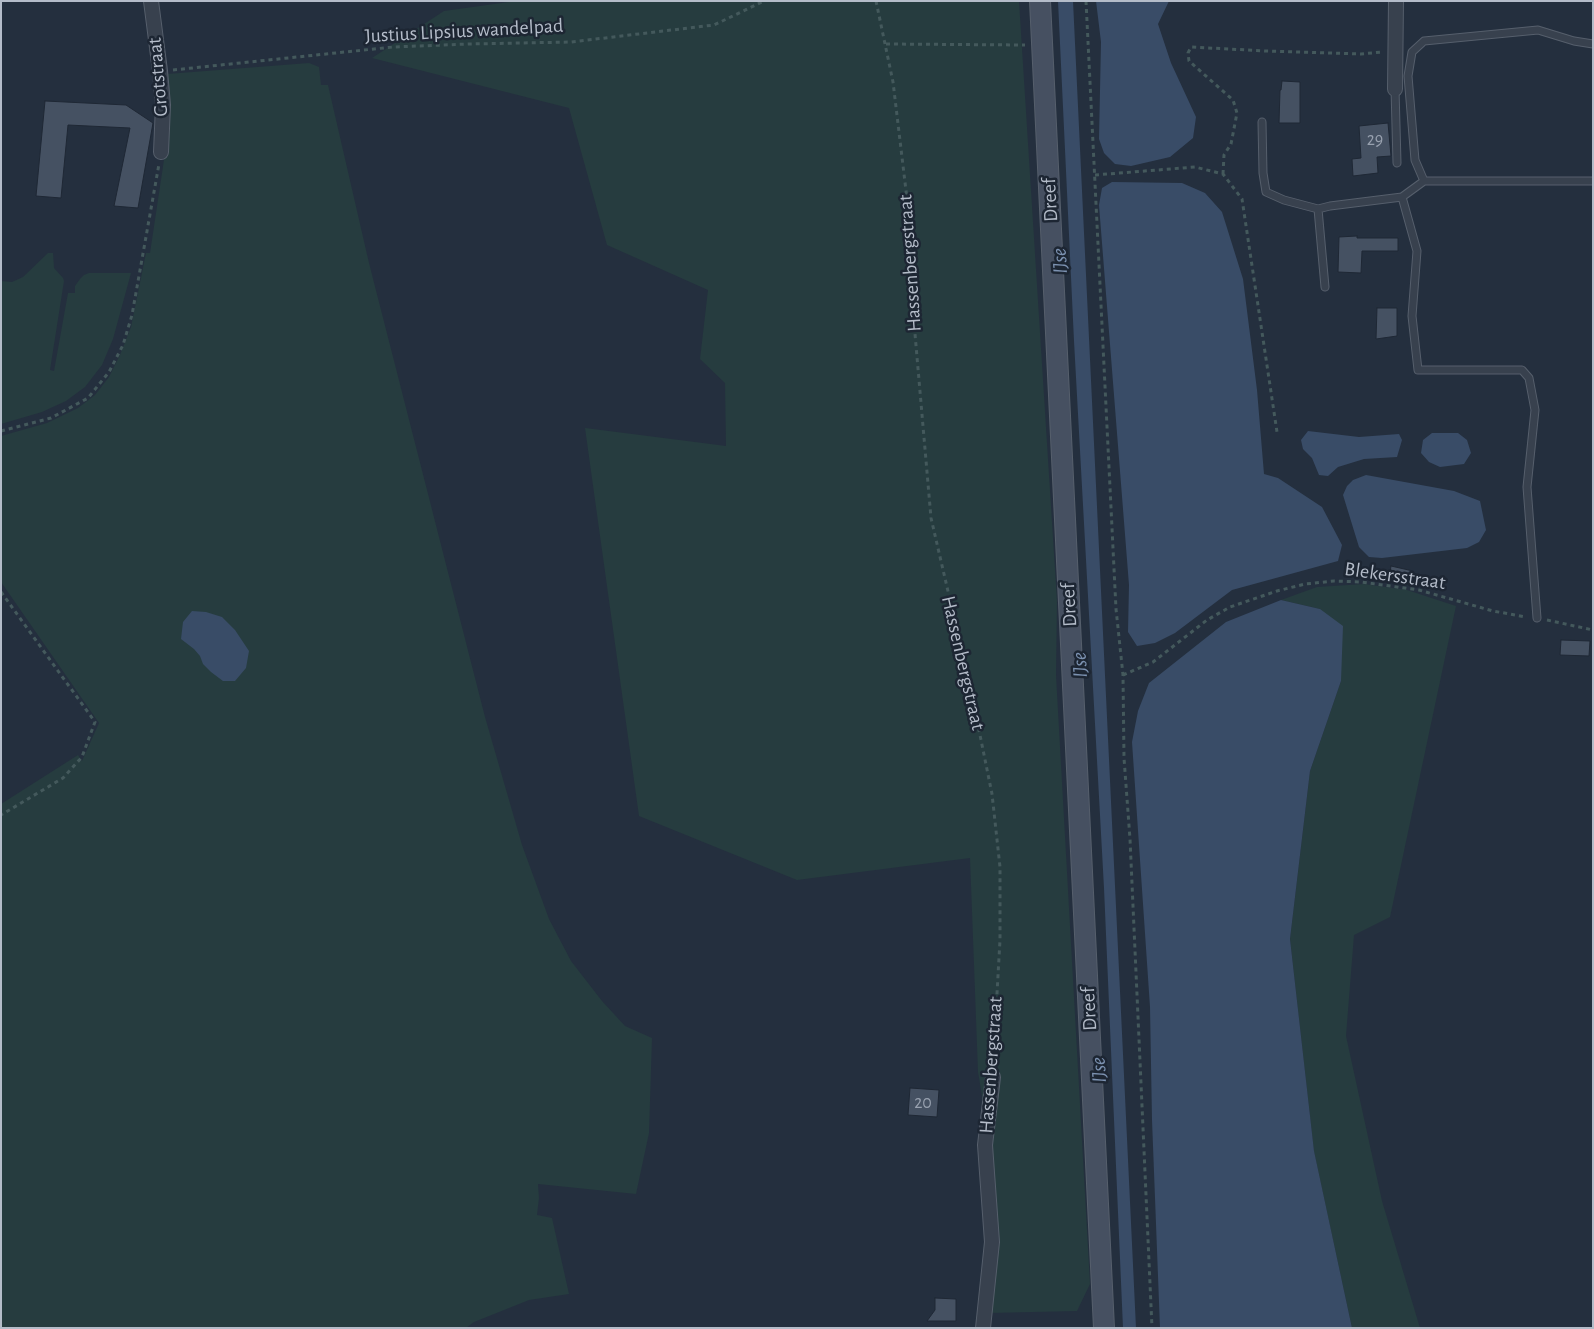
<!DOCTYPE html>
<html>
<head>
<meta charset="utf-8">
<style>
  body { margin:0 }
  #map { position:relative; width:1594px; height:1329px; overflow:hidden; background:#242f3e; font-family:"Alegreya Sans",sans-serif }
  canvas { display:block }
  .frame { position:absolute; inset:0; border:2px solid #b4bcc9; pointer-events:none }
</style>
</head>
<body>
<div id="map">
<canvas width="1594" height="1329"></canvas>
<div class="frame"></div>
</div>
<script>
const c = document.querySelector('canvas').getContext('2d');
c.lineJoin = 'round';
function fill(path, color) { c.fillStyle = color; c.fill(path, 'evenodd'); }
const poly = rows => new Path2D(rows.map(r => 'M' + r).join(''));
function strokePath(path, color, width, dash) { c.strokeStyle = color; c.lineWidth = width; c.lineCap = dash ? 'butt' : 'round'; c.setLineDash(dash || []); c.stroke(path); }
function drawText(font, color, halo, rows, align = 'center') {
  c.font = font + ' "Alegreya Sans",sans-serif'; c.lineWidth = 5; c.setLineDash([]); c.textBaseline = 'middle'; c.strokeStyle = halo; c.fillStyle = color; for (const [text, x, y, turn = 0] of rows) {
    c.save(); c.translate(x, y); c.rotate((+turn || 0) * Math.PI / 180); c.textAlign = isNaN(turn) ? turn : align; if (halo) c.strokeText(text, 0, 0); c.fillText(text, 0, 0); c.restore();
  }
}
const green = poly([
  [516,1,1019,1,1057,601,1056,675,1090,1284,1077,1311,989,1313,988,1131,978,1072,970,858,797,880,639,816,585,428,726,446,725,383,700,359,708,290,607,245,569,108,372,58,444,11],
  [309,63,319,67,321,85,328,85,369,263,485,717,522,845,549,919,571,961,602,1001,625,1026,652,1038,649,1133,636,1194,538,1184,539,1198,537,1215,552,1218,569,1294,529,1300,474,1322,466,1328,1,1328,1,804,78,755,82,761,99,723,1,582,1,436,47,423,78,408,95,395,109,377,120,355,131,327,146,253,150,253,168,133,167,74],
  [48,253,53,253,54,268,63,278,64,281,50,370,54,371,68,293,75,293,75,286,80,279,84,275,89,273,131,273,113,339,102,365,85,387,66,401,42,412,1,424,1,281,12,282,23,277],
  [1364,584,1407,590,1456,606,1390,917,1354,935,1346,1036,1382,1201,1420,1328,1352,1328,1314,1152,1290,939,1310,771,1341,681,1320,609,1281,600,1317,587]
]);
const water = poly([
  [1058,1,1073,1,1136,1328,1123,1328,1104,888,1074,341],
  [1096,1,1169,1,1158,24,1171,63,1196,117,1193,138,1170,157,1131,166,1115,164,1104,153,1099,139,1101,42],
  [1112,182,1182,183,1205,193,1222,212,1243,279,1257,390,1264,474,1278,478,1322,507,1342,545,1338,561,1232,590,1175,633,1155,643,1137,646,1128,632,1129,585,1099,205,1102,188],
  [1308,431,1359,437,1399,434,1402,440,1397,457,1364,459,1338,467,1328,476,1319,475,1312,458,1303,449,1301,440],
  [1432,433,1458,433,1467,440,1471,453,1464,464,1440,467,1429,462,1421,453,1423,440],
  [1366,475,1454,491,1480,501,1486,530,1479,542,1467,548,1382,558,1369,557,1359,547,1343,495,1347,486,1353,480],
  [1281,600,1320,609,1343,626,1341,681,1310,771,1290,939,1314,1151,1352,1328,1160,1328,1152,1120,1150,1007,1132,742,1138,711,1149,683,1226,622],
  [192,611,206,612,222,617,235,630,249,651,246,668,235,681,223,681,211,672,203,664,200,656,194,649,181,639,183,622]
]);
const building = poly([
  [1282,81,1300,82,1300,123,1279,123,1280,90,1281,90,1282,81],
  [45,101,126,105,153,123,138,208,114,206,130,128,68,125,61,198,36,196,45,101],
  [1388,123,1391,156,1377,157,1378,173,1353,176,1352,159,1361,158,1359,126,1388,123],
  [1357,236,1357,238,1398,238,1398,251,1362,251,1361,273,1338,272,1339,237,1357,236],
  [1377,308,1397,308,1397,336,1376,339,1377,308],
  [1391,566,1413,571,1410,583,1389,579,1391,566],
  [1561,640,1590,641,1589,656,1560,655,1561,640],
  [910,1088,939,1090,937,1117,908,1115,910,1088],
  [935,1298,956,1299,956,1321,927,1321,935,1310,935,1298]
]);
const path = poly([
  [876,1,893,82,907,199,913,311,931,518,970,686,992,794,1000,867,1000,940,993,1065],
  [1086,1,1116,609,1123,675,1124,758,1130,839,1152,1328],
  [886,44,1025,45],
  [173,70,393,47,469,44,571,42,714,25,764,1],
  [1223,174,1224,155,1231,144,1237,113,1233,100,1189,61,1188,53,1191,47,1266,51,1361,54,1382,52],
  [1095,175,1195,167,1223,174,1242,199,1277,432],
  [1,431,51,418,88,398,109,372,123,345,132,315,159,164],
  [1,592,95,722,82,757,63,778,1,815],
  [1547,620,1593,630],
  [1123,675,1153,662,1207,620,1230,607,1277,591,1305,584,1334,581,1361,582,1419,590,1493,611,1526,617]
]);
const lane = poly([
  [1395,89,1397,163],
  [1262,122,1263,173,1266,192,1284,200,1318,209,1330,206,1402,197,1424,181,1415,160,1408,76,1412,52,1424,41,1538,30,1574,41,1593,44],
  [1424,181,1593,181],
  [1402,197,1417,251,1412,316,1418,370,1522,370,1529,378,1535,410,1527,487,1537,618],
  [1318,209,1325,287]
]);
const street = poly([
  [151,1,160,71,163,105,161,152],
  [1395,89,1396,1],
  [983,1328,992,1242,985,1145,993,1077]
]);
const secondary = poly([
  [1040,1,1104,1328]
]);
const numberNames = [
  ["29",1375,140],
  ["20",923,1103]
];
const streetNames = [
  ["Justius Lipsius wandelpad",464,31,-3],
  ["Grotstraat",158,77,-95],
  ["Dreef",1050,200,-93],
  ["Hassenbergstraat",910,263,-94],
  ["Blekersstraat",1395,576,8],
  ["Dreef",1069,605,-93],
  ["Hassenbergstraat",963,663,77],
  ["Dreef",1089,1009,-93],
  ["Hassenbergstraat",991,1065,-86]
];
const waterNames = [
  ["IJse",1060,261,-93],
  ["IJse",1080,665,-93],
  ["IJse",1099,1070,-93]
];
fill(green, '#263c3f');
fill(water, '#394c67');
fill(building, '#455162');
strokePath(building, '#1f2835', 1);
strokePath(lane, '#565f6c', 9);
strokePath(street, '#565f6c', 16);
strokePath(secondary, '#565f6c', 22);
strokePath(path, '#44595c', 3, [4, 4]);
strokePath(lane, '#38414e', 7);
strokePath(street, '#38414e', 14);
strokePath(secondary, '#465061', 20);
drawText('18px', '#98a1af', null, numberNames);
drawText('20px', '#b4bcc9', '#1d2633', streetNames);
drawText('italic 21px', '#7c92b1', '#1d2633', waterNames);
</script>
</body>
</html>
